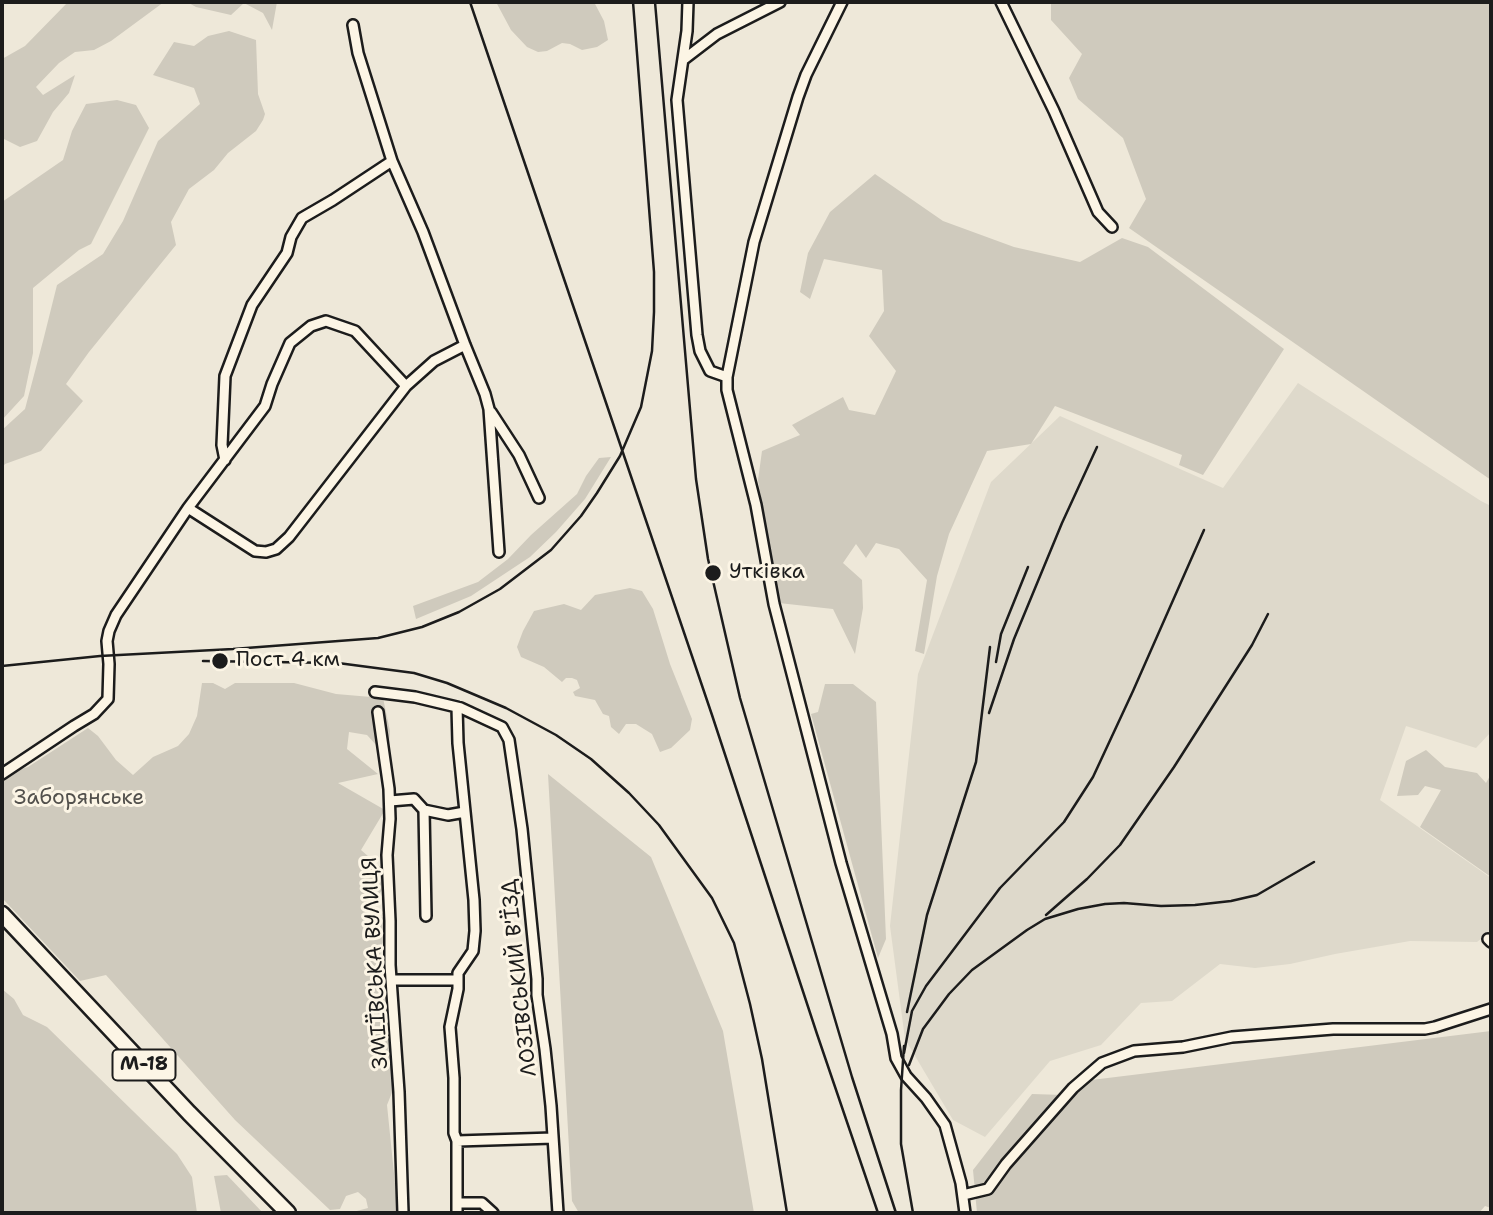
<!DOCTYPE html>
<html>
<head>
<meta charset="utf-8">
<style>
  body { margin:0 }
  #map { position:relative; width:1493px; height:1215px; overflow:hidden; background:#eee8d9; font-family:"Shantell Sans",sans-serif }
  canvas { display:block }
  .frame { position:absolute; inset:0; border:4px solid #1c1c1c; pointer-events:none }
</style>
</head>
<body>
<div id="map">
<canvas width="1493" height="1215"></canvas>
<div class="frame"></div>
</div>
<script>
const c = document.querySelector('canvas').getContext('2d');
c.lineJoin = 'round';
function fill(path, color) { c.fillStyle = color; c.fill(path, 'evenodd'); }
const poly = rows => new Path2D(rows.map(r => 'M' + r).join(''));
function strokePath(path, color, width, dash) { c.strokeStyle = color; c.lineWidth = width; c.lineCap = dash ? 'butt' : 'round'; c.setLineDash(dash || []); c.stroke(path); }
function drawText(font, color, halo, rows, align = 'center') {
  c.font = font + ' "Shantell Sans",sans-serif'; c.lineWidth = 6; c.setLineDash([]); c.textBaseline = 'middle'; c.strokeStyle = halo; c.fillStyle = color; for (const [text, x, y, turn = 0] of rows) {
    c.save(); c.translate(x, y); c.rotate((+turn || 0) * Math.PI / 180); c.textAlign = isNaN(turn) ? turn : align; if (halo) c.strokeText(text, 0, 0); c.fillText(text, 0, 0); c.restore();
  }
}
const built = poly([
  [1298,383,1481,501,1491,506,1491,732,1476,748,1406,726,1380,800,1491,878,1491,931,1477,942,1410,941,1335,954,1290,964,1255,968,1220,964,1172,1001,1141,1003,1101,1045,1050,1061,985,1137,953,1120,905,1039,890,926,918,674,991,482,1060,416,1223,488]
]);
const green = poly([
  [68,2,164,2,111,41,94,50,75,52,59,63,36,87,43,95,75,75,69,93,53,112,37,141,20,147,2,138,2,59,25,46],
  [187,2,277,2,272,30,263,13,244,3,231,15,196,7],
  [496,2,594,2,604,21,608,40,597,47,582,50,570,44,562,43,547,51,538,52,527,47,511,30],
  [1051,2,1491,2,1491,480,1129,228,1146,199,1123,138,1078,99,1069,78,1082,54,1051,20],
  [229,31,256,40,258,94,265,114,263,120,256,131,228,153,214,170,189,189,171,222,176,245,89,352,66,384,83,401,41,451,5,464,2,468,2,430,25,409,43,341,57,285,103,254,123,221,158,141,200,104,194,88,153,75,174,42,194,46,208,36],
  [117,100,136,105,149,128,91,244,79,250,33,288,33,353,24,396,2,420,2,202,63,160,72,131,86,104],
  [875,174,943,221,1014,247,1080,262,1122,238,1148,247,1284,349,1203,475,1179,465,1182,455,1055,406,1031,444,987,451,949,534,937,576,924,654,915,651,927,580,899,549,876,543,866,558,856,544,843,563,862,580,863,608,855,654,833,609,779,603,758,480,762,451,800,435,792,425,843,397,849,410,875,415,896,371,869,336,884,311,882,270,824,259,810,299,800,292,808,253,830,212],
  [611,457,585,499,556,532,530,557,471,596,416,619,413,606,478,582,508,559,531,535,577,494,586,476,599,458],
  [630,588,642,591,653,609,670,664,692,719,690,730,671,748,660,752,652,734,636,724,626,724,619,734,611,727,609,716,603,714,595,700,575,696,573,692,580,688,577,680,572,678,566,678,562,682,544,667,521,657,517,647,523,631,534,611,564,604,581,610,595,595],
  [202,683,213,683,225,689,235,683,294,683,336,694,383,698,390,731,388,758,367,735,349,732,347,749,378,774,338,783,385,810,361,850,392,877,367,910,392,922,380,949,393,1090,387,1105,398,1213,349,1213,368,1208,366,1199,358,1192,346,1196,340,1209,330,1210,235,1120,106,975,80,981,2,898,2,781,21,769,28,767,88,728,98,736,116,760,133,775,153,757,178,746,189,734,197,716],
  [825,684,853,684,876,702,886,939,878,958,811,714,818,712],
  [1426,750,1445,767,1477,773,1486,783,1491,774,1491,877,1420,827,1441,790,1425,786,1418,795,1397,796,1406,761],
  [548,774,651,857,723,1031,754,1213,579,1213,572,1201],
  [2,989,14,999,23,1015,47,1027,177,1154,192,1177,197,1213,2,1213],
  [1491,1031,1491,1208,1485,1206,1479,1213,977,1213,973,1170,1032,1094,1064,1095,1075,1082],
  [227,1175,263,1213,221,1213,214,1176]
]);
const minor = poly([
  [688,2,687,31,677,100,697,335,700,351,710,371,727,377],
  [842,2,806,75,798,97,754,242,727,377,727,390,756,505,774,604,841,863,892,1034,896,1058,906,1076,926,1098,945,1125,961,1183,965,1213],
  [1001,2,1054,111,1098,212,1112,227],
  [353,25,358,53,392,161,423,232,465,345,485,394,489,409,499,552],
  [683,60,717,34,780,2],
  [491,412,519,455,539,498],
  [225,460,222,445,225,376,252,305,287,253,291,237,302,218,333,200,392,161],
  [188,508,255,551,266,552,276,549,289,537,406,386],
  [375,692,415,697,461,708,502,727,509,740,522,829,537,979,537,995,545,1049,551,1106,558,1213],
  [378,712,389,789,390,819,387,855,390,921,390,965,399,1092,403,1213],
  [2,774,74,726,94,714,108,699,109,664,107,641,109,631,116,615,188,508,265,406,272,384,290,343,311,326,326,321,355,331,406,386,434,361,465,345],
  [390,801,414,799,424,810,448,815,465,812],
  [424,810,426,916],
  [1488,939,1491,942],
  [391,980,458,980],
  [457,1141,553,1138],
  [963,1195,988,1189,1006,1164,1073,1088,1102,1063,1134,1051,1183,1047,1232,1037,1333,1029,1425,1029,1435,1027,1491,1009],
  [457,1203,482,1203,493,1213],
  [457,1213,457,1141,454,1133,454,1078,450,1027,458,989,458,973,473,951,475,931,474,900,458,743,457,707]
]);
const highway = poly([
  [2,914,189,1113,288,1213]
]);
const rail = poly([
  [470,2,712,715,817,1034,878,1213],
  [655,2,696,479,708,559,740,698,852,1077,896,1213],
  [203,661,338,663,414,673,447,683,506,708,556,735,591,759,629,793,659,825,712,898,734,943,750,1004,762,1059,787,1213],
  [996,662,1001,634,1028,567],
  [2,666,100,656,233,649,378,638,422,627,459,612,500,589,551,550,581,516,597,493,620,456,641,407,652,351,654,312,654,272,633,2],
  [989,713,1014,639,1062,523,1097,447],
  [1046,915,1087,879,1120,845,1174,767,1252,645,1268,614],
  [907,1012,927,915,976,762,990,647],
  [904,1046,901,1090,901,1144,913,1213],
  [904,1053,912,1011,926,986,1000,888,1064,822,1093,777,1133,691,1204,530],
  [909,1065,923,1029,949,994,972,970,1027,930,1045,919,1078,909,1105,904,1124,903,1161,906,1195,905,1231,901,1257,895,1314,862]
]);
const markers = [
  [713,573,9,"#1c1c1c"],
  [220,661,9,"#1c1c1c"]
];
const shields = [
  [144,1065,63]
];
const shieldNames = [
  ["М-18",144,1065]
];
const poiNames = [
  ["Уткiвка",729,573],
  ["Пост 4 км",236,661]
];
const parkNames = [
  ["Заборянське",79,799]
];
const streetNames = [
  ["ЗМІЇВСЬКА ВУЛИЦЯ",376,963,-93],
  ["ЛОЗІВСЬКИЙ В'ЇЗД",520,978,-96]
];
fill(built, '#ded9cb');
fill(green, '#cfcabd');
strokePath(minor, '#1c1c1c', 14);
strokePath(highway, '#1c1c1c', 19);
strokePath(minor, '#fcf5e5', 9);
strokePath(highway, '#fcf5e5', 14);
strokePath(rail, '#1c1c1c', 2.5);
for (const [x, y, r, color] of markers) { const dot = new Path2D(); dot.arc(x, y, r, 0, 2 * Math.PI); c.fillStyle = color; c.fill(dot); strokePath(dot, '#fcf5e5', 2.5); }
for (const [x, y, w] of shields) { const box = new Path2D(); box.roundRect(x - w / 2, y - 15.5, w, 31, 5); c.fillStyle = '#fcf5e5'; c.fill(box); strokePath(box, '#1c1c1c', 2); }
drawText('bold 19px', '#1c1c1c', null, shieldNames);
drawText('21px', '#1c1c1c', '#fcf5e5', poiNames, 'left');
drawText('21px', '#52504c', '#fcf5e5', parkNames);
drawText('21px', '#1c1c1c', '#fcf5e5', streetNames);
</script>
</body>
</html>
